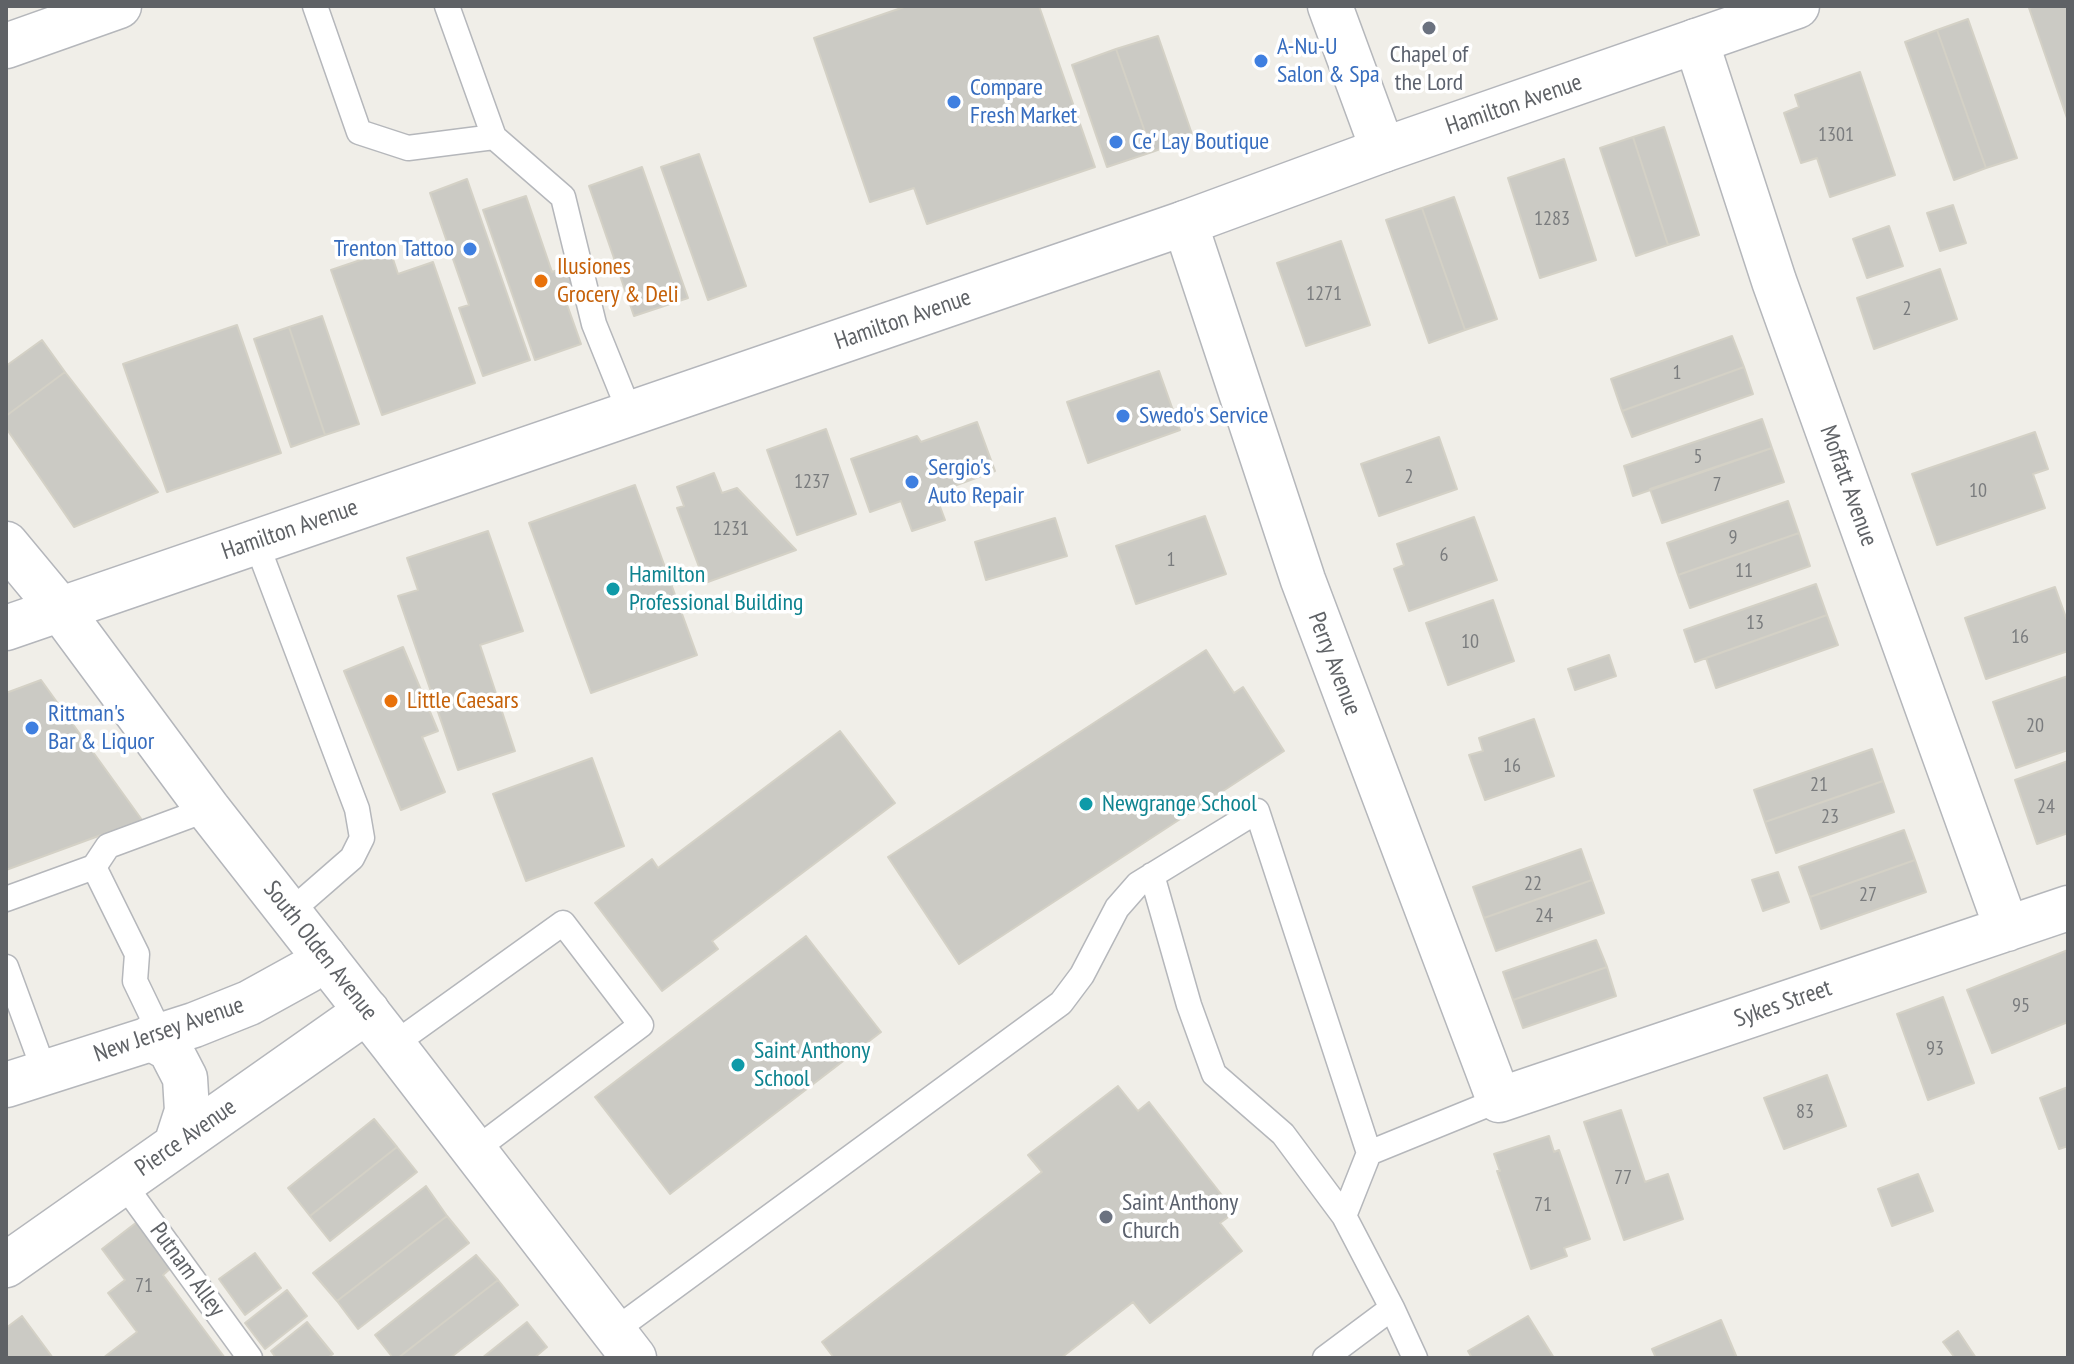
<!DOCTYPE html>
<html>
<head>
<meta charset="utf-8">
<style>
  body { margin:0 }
  #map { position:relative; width:2074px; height:1364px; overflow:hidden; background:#f0eee8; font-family:"PT Sans Narrow",sans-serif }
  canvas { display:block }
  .frame { position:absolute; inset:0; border:8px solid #5f6266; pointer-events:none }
</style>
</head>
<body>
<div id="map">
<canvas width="2074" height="1364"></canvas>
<div class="frame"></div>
</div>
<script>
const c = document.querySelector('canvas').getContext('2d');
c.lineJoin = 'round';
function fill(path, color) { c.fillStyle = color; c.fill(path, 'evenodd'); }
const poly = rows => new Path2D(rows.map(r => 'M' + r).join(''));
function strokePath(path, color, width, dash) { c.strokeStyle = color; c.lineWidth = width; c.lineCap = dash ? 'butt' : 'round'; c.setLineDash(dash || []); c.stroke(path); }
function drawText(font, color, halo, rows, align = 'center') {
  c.font = font + ' "PT Sans Narrow",sans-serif'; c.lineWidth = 7; c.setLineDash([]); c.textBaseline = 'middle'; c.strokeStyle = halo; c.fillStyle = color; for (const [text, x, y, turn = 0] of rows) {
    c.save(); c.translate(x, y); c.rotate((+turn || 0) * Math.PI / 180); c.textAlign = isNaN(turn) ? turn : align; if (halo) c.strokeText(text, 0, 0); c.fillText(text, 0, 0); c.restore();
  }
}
const building = poly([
  [907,6,1039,6,1095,167,927,224,914,188,870,202,814,38,907,6],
  [2035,6,2068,6,2068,121,2029,8,2035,6],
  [1968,19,2017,158,1986,168,1937,30,1968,19],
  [1937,30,1986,168,1954,180,1905,42,1937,30],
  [1158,36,1193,137,1152,152,1116,49,1158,36],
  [1116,49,1152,152,1107,167,1072,65,1116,49],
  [1860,72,1895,175,1830,197,1817,158,1801,163,1784,113,1799,107,1795,95,1860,72],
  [1664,127,1699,235,1668,245,1633,137,1664,127],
  [1633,137,1668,245,1636,256,1600,148,1633,137],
  [699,154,746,286,708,300,661,167,699,154],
  [1564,159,1596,260,1540,278,1508,178,1564,159],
  [642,167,688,298,634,316,589,186,642,167],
  [467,179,530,360,483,376,459,308,469,305,430,193,467,179],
  [526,196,552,272,569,266,578,291,564,296,581,344,535,360,483,210,526,196],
  [1454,197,1497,319,1465,330,1422,208,1454,197],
  [1953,205,1966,243,1940,251,1927,213,1953,205],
  [1422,208,1465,330,1429,343,1386,220,1422,208],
  [1889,226,1903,266,1867,278,1853,239,1889,226],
  [1341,241,1370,325,1306,346,1277,263,1341,241],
  [390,250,398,274,433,262,475,383,382,415,331,270,390,250],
  [1940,269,1957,319,1874,349,1857,298,1940,269],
  [322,316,359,424,325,435,289,327,322,316],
  [237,325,281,453,167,492,123,364,237,325],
  [289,327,325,435,291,447,254,339,289,327],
  [1732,336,1744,367,1622,411,1611,379,1732,336],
  [42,340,65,372,6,416,6,366,42,340],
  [1744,367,1753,394,1632,437,1622,411,1744,367],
  [1159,371,1180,430,1088,463,1067,402,1159,371],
  [65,372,158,492,74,527,6,428,6,416,65,372],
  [1762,419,1772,448,1633,496,1624,466,1762,419],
  [977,422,995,471,935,493,945,520,912,531,901,501,870,512,851,459,917,436,921,442,977,422],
  [826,429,856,514,797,535,767,450,826,429],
  [2035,432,2048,469,2033,474,2045,508,1937,545,1912,474,2035,432],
  [1439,437,1457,489,1379,516,1361,464,1439,437],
  [1772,448,1784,482,1662,523,1650,489,1772,448],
  [714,473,722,493,737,488,796,550,705,583,677,508,684,506,677,487,714,473],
  [635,485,697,655,591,693,529,523,635,485],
  [1788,501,1799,533,1678,575,1667,543,1788,501],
  [1205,516,1226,574,1136,604,1116,546,1205,516],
  [1474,517,1497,580,1409,611,1394,569,1404,565,1397,544,1474,517],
  [1055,518,1067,556,986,580,975,542,1055,518],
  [488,531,523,631,480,645,515,751,458,770,398,596,418,590,407,558,488,531],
  [1799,533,1810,566,1690,608,1678,575,1799,533],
  [1816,584,1827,615,1695,662,1684,630,1816,584],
  [2055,587,2068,623,2068,651,1986,679,1965,618,2055,587],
  [1493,600,1514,661,1448,685,1426,623,1493,600],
  [1827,615,1838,645,1716,688,1706,658,1827,615],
  [403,647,438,731,422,737,445,792,401,810,344,671,403,647],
  [1206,650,1234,693,1243,687,1284,751,959,964,888,857,1206,650],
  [1609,655,1616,676,1575,690,1568,669,1609,655],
  [2068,676,2068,750,2016,768,1993,702,2068,676],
  [41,680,142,820,6,870,6,693,41,680],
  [1534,719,1554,776,1485,800,1469,755,1483,751,1479,738,1534,719],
  [840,731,895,803,712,941,718,949,662,991,595,903,652,859,658,868,840,731],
  [1872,749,1883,781,1765,822,1754,790,1872,749],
  [592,758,624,846,526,881,493,794,592,758],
  [2068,761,2068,833,2037,844,2015,780,2068,761],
  [1883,781,1894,812,1776,853,1765,822,1883,781],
  [1904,830,1915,860,1810,897,1799,867,1904,830],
  [1581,849,1592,880,1484,918,1473,887,1581,849],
  [1915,860,1926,892,1821,929,1810,897,1915,860],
  [1778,872,1789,902,1763,911,1752,880,1778,872],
  [1592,880,1604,913,1496,951,1484,918,1592,880],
  [806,936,881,1032,670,1194,595,1097,806,936],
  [1596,940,1607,967,1513,1000,1503,972,1596,940],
  [2068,950,2068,1022,1992,1053,1967,990,2068,950],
  [1607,967,1616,996,1523,1028,1513,1000,1607,967],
  [1943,997,1974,1083,1928,1100,1897,1014,1943,997],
  [1827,1075,1846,1126,1784,1149,1764,1098,1827,1075],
  [1118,1086,1138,1111,1149,1102,1235,1212,1220,1223,1242,1251,1150,1323,1133,1302,1061,1358,834,1358,822,1342,1042,1172,1028,1155,1118,1086],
  [2068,1087,2068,1146,2059,1149,2040,1098,2068,1087],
  [1621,1110,1645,1182,1668,1174,1683,1219,1624,1240,1584,1122,1621,1110],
  [374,1119,397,1147,310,1216,288,1188,374,1119],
  [1549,1136,1554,1152,1559,1150,1590,1239,1564,1248,1567,1256,1531,1269,1497,1171,1500,1171,1494,1154,1549,1136],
  [397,1147,417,1172,330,1241,310,1216,397,1147],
  [1918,1174,1933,1211,1892,1226,1878,1189,1918,1174],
  [426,1186,447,1216,337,1301,313,1273,426,1186],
  [447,1216,469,1243,358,1329,337,1301,447,1216],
  [137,1222,171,1268,163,1275,225,1358,103,1358,137,1332,108,1293,125,1280,102,1249,137,1222],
  [255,1253,281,1288,245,1315,219,1279,255,1253],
  [476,1255,498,1280,398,1358,393,1358,375,1335,476,1255],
  [498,1280,518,1305,450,1358,398,1358,498,1280],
  [287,1290,307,1316,265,1349,245,1323,287,1290],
  [22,1316,53,1358,6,1358,6,1328,22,1316],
  [1528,1316,1554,1358,1472,1358,1468,1351,1528,1316],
  [1721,1320,1737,1358,1656,1358,1652,1349,1721,1320],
  [307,1322,333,1354,327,1358,276,1358,271,1351,307,1322],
  [527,1322,547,1347,534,1358,482,1358,527,1322],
  [1958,1331,1976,1358,1955,1358,1943,1342,1958,1331]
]);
const service = poly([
  [315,6,359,132,408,148,494,137],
  [447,6,494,137,563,197,594,324,630,413],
  [256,542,357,809,362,838,352,858,290,912],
  [94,867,137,954,135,981,161,1035],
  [1152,875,1189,1005,1214,1074,1283,1134,1344,1216,1392,1308,1415,1358],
  [6,899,94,867,108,846,208,809],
  [6,967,45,1073],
  [393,1045,563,923,641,1025,475,1150],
  [123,1183,250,1358],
  [1344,1216,1369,1153],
  [614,1331,1061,1003,1082,975,1117,908,1138,884,1257,811,1369,1153,1499,1100],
  [1325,1358,1392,1308]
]);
const minor = poly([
  [1330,6,1383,150],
  [1696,41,1774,281,2007,929],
  [6,46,119,6],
  [1185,223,1303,580,1499,1100,2068,908],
  [150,1038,170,1049,185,1078,187,1111,176,1145],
  [6,1085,194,1025,249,1003,307,971,324,957],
  [6,1265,367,1011]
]);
const secondary = poly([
  [6,544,60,609,208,809,393,1045,634,1358],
  [6,628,1185,223,1383,150,1797,6]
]);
const markers = [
  [1429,28,8,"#6b7280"],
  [1261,61,8,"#3f7fe0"],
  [954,102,8,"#3f7fe0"],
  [1116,142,8,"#3f7fe0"],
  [470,249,8,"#3f7fe0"],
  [541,281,8,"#e8710a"],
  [1123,416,8,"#3f7fe0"],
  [912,482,8,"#3f7fe0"],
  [613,589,8,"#0f9aa8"],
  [391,701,8,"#e8710a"],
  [32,728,8,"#3f7fe0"],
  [1086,804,8,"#0f9aa8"],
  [738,1065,8,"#0f9aa8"],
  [1106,1217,8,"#6b7280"]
];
const numberNames = [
  ["1301",1836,135],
  ["1283",1552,219],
  ["1271",1324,294],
  ["2",1907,309],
  ["1",1677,373],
  ["5",1698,457],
  ["2",1409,477],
  ["1237",812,482],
  ["7",1717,485],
  ["10",1978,491],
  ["1231",731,529],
  ["9",1733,538],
  ["6",1444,555],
  ["1",1171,560],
  ["11",1744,571],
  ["13",1755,623],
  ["16",2020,637],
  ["10",1470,642],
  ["20",2035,726],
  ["16",1512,766],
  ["21",1819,785],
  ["24",2046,807],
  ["23",1830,817],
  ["22",1533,884],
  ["27",1868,895],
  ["24",1544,916],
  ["95",2021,1006],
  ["93",1935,1049],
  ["83",1805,1112],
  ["77",1623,1178],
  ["71",1543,1205],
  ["71",144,1286]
];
const shopNames = [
  ["A-Nu-U",1277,47],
  ["Salon & Spa",1277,75],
  ["Compare",970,88],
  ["Fresh Market",970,116],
  ["Ce' Lay Boutique",1132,142],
  ["Trenton Tattoo",454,249,"right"],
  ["Swedo's Service",1139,416],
  ["Sergio's",928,468],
  ["Auto Repair",928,496],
  ["Rittman's",48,714],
  ["Bar & Liquor",48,742]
];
const worshipNames = [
  ["Chapel of",1429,55],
  ["the Lord",1429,83],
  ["Saint Anthony",1122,1203,"left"],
  ["Church",1122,1231,"left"]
];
const streetNames = [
  ["Hamilton Avenue",1514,105,-19],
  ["Hamilton Avenue",903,320,-19],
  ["Moffatt Avenue",1848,486,70],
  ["Hamilton Avenue",290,530,-19],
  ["Perry Avenue",1334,664,69],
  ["South Olden Avenue",320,951,52],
  ["Sykes Street",1783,1004,-19],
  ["New Jersey Avenue",169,1030,-19],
  ["Pierce Avenue",186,1138,-35],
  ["Putnam Alley",187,1270,54]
];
const foodNames = [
  ["Ilusiones",557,267],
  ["Grocery & Deli",557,295],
  ["Little Caesars",407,701]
];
const cultureNames = [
  ["Hamilton",629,575],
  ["Professional Building",629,603],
  ["Newgrange School",1102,804],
  ["Saint Anthony",754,1051],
  ["School",754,1079]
];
fill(building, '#cbcac4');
strokePath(building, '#d4d1c6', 2);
strokePath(service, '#b5b7bb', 27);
strokePath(minor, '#b5b7bb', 47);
strokePath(secondary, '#b4b6bb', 47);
strokePath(service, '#fff', 24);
strokePath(minor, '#fff', 44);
strokePath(secondary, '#fff', 44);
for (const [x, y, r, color] of markers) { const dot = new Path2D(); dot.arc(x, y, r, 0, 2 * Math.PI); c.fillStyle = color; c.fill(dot); strokePath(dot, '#fff', 3); }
drawText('20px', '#7a7c7e', null, numberNames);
drawText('24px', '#366cbe', '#fff', shopNames, 'left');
drawText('24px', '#5b616d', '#fff', worshipNames);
drawText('24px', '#5f6266', '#fff', streetNames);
drawText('24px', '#c56008', '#fff', foodNames, 'left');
drawText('24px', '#0d838f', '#fff', cultureNames, 'left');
</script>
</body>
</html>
